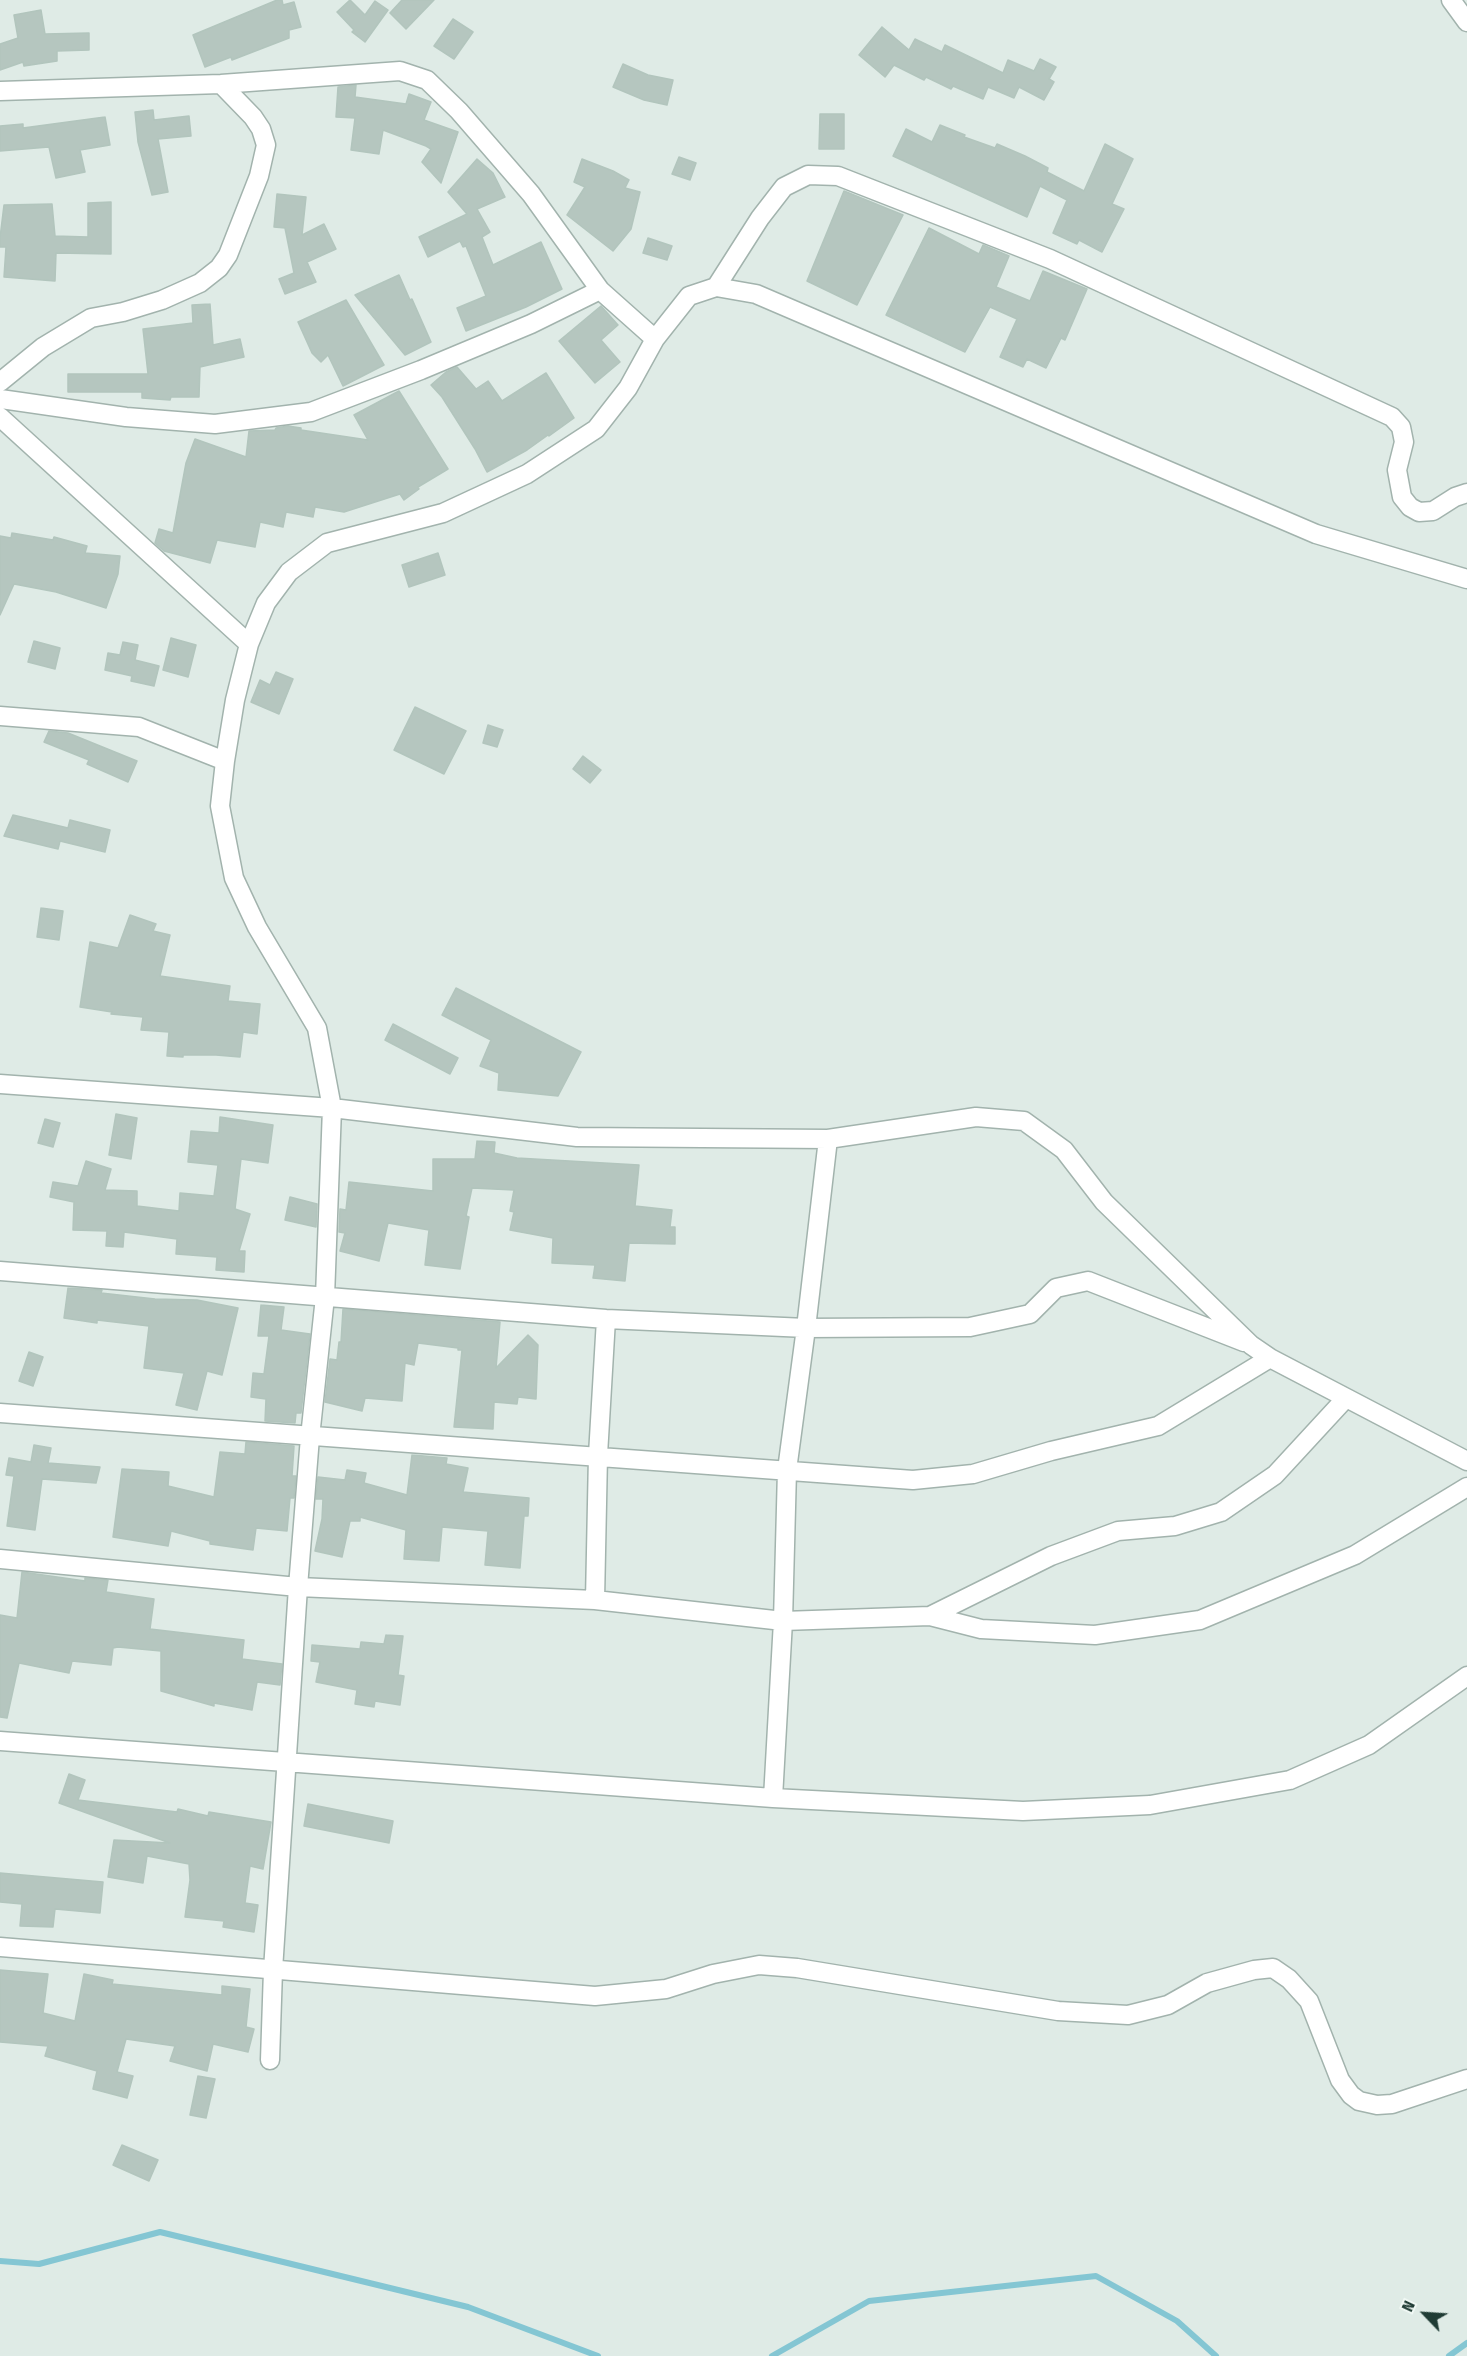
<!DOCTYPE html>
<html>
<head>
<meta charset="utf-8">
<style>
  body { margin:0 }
  #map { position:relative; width:1467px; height:2356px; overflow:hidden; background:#dfebe6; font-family:"Fira Sans Condensed",sans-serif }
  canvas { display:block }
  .north { position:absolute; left:1395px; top:2284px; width:60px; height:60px; -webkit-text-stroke:4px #f0f8f4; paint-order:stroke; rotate:295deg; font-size:16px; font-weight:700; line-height:24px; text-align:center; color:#203c35 }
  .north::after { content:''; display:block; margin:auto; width:21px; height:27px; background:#203c35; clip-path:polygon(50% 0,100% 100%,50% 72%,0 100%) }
</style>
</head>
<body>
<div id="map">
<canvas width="1467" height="2356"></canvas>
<div class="north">N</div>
</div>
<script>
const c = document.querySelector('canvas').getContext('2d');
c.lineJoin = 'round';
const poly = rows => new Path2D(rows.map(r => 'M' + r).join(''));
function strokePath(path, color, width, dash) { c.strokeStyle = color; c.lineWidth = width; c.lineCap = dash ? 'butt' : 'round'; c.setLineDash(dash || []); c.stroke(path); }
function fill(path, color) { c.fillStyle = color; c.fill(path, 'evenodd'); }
const stream = poly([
  [0,2261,39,2264,160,2232,468,2307,598,2356],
  [772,2356,869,2301,1096,2276,1177,2321,1216,2356],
  [1449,2356,1467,2343]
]);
const building = poly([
  [277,0,282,0,283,5,294,2,301,27,289,30,289,38,232,60,231,57,205,67,193,35,277,0],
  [350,0,365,15,375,1,388,10,365,42,352,32,354,30,337,12,350,0],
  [402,0,434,0,406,29,390,13,402,0],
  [41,10,45,34,89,33,89,50,57,51,57,61,24,66,23,62,0,70,0,44,18,38,14,15,41,10],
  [453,19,473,32,454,59,434,46,453,19],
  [882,27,909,50,915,39,942,52,945,45,1003,73,1008,60,1034,71,1040,59,1056,67,1049,79,1054,82,1044,100,1019,87,1014,98,988,87,983,99,953,86,951,89,926,77,924,80,894,65,885,77,859,55,882,27],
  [623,64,648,75,673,80,667,105,644,100,613,87,623,64],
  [356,85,355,97,406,104,409,94,431,102,424,120,458,132,441,183,422,162,431,149,426,146,383,130,379,154,351,150,355,118,336,117,338,87,356,85],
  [153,110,154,120,189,116,191,136,158,139,168,192,152,195,138,142,135,112,153,110],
  [820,114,844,114,844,149,819,149,820,114],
  [105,117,110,145,80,150,85,172,56,178,49,147,0,151,0,126,23,124,23,128,105,117],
  [940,125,965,135,964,137,995,148,997,144,1025,156,1048,168,1047,172,1084,191,1105,144,1133,159,1112,204,1124,209,1102,252,1079,240,1077,244,1053,233,1067,200,1040,186,1027,217,893,156,906,129,932,142,940,125],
  [679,157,696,163,690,180,672,174,679,157],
  [477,159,493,173,505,197,477,209,490,232,482,237,493,265,541,242,562,289,526,307,466,331,457,308,486,296,466,246,463,247,460,241,428,257,419,237,467,214,448,192,477,159],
  [582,159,613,171,629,180,625,188,640,192,631,229,613,251,567,215,585,187,574,182,582,159],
  [844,191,903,215,857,305,807,281,844,191],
  [277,194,306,197,302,235,324,224,336,249,307,262,316,282,285,294,279,279,294,273,285,228,274,227,277,194],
  [111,202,111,254,56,253,55,281,4,277,6,247,0,247,0,238,4,205,52,204,55,236,88,237,88,203,111,202],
  [929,228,979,254,983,245,1009,256,996,287,1030,301,1043,271,1087,289,1065,340,1061,338,1046,368,1027,359,1023,367,1000,357,1017,319,990,307,965,352,886,315,929,228],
  [648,238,672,246,667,260,643,253,648,238],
  [399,275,410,300,412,299,431,342,405,355,355,295,399,275],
  [346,300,384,365,343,386,328,355,321,362,312,353,298,322,346,300],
  [210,304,213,345,240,339,244,357,200,367,199,397,171,397,170,400,142,398,142,392,68,392,68,374,148,374,143,329,193,323,192,305,210,304],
  [601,306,618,325,601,340,620,362,595,383,559,341,601,306],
  [457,367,476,389,488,381,502,401,546,373,574,418,549,436,548,435,527,450,487,472,475,449,442,397,431,385,446,372,457,367],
  [399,391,448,469,418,487,419,489,404,500,400,494,344,512,315,507,313,517,286,512,283,527,260,522,255,547,217,540,210,563,164,551,155,543,159,529,173,533,186,463,195,439,246,457,249,431,275,430,276,428,288,426,301,428,301,430,368,440,354,415,399,391],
  [12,533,53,540,54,537,87,546,85,553,120,556,118,574,106,608,56,592,14,584,0,615,0,536,11,538,12,533],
  [438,553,445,575,409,587,402,565,438,553],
  [171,638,196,645,188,677,163,670,171,638],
  [34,641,60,648,55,669,28,662,34,641],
  [123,642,138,645,135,660,159,666,154,686,131,681,132,676,105,670,108,653,120,655,123,642],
  [276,672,293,679,279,714,251,702,260,680,270,685,276,672],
  [415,707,466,731,444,774,394,750,415,707],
  [488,725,503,730,497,747,483,743,488,725],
  [49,731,68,733,137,761,128,782,87,764,89,760,44,742,49,731],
  [583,756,601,770,590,783,573,769,583,756],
  [13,815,68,828,70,820,110,830,105,852,60,841,58,849,4,836,13,815],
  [41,908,63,911,59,940,37,937,41,908],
  [130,915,156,924,153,931,170,935,160,976,230,986,228,1001,260,1004,257,1034,243,1032,240,1057,216,1055,183,1055,183,1057,167,1056,169,1032,141,1030,143,1017,111,1014,112,1012,80,1007,90,942,118,948,130,915],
  [456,988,581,1052,558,1096,498,1090,499,1073,480,1066,491,1040,442,1015,456,988],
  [393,1024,458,1058,450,1074,385,1040,393,1024],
  [116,1114,137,1118,131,1159,109,1155,116,1114],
  [220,1117,273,1125,268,1163,241,1159,235,1209,250,1214,239,1251,245,1251,244,1272,216,1270,217,1257,176,1254,177,1239,124,1232,123,1247,106,1246,107,1231,73,1230,74,1202,50,1197,53,1182,78,1186,86,1161,111,1169,105,1190,137,1191,137,1206,179,1211,180,1193,214,1196,218,1165,188,1162,191,1131,219,1133,220,1117],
  [45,1119,60,1123,53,1147,38,1143,45,1119],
  [477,1141,495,1142,494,1153,517,1158,639,1165,635,1206,672,1210,670,1227,675,1227,675,1244,629,1243,625,1281,593,1278,595,1265,552,1263,553,1238,510,1230,514,1212,510,1211,514,1190,472,1188,466,1216,469,1217,460,1269,425,1265,429,1230,388,1223,379,1261,340,1251,345,1233,339,1232,340,1209,346,1210,349,1182,433,1191,433,1159,475,1159,477,1141],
  [290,1197,317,1204,316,1227,285,1220,290,1197],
  [68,1288,102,1290,101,1293,155,1299,197,1300,238,1308,222,1375,207,1371,197,1410,176,1405,184,1373,144,1368,149,1326,97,1320,97,1323,64,1318,68,1288],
  [261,1305,284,1307,281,1330,310,1334,301,1413,296,1413,295,1423,265,1421,266,1399,251,1397,253,1373,264,1374,269,1336,258,1336,261,1305],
  [343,1309,500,1322,496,1368,528,1335,538,1345,536,1399,518,1397,517,1404,494,1402,493,1429,454,1427,462,1350,458,1350,458,1348,418,1343,414,1365,405,1363,402,1401,365,1398,362,1411,325,1402,330,1359,337,1360,339,1342,341,1342,343,1309],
  [29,1352,43,1357,33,1386,19,1381,29,1352],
  [246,1442,294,1446,292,1476,296,1476,294,1498,290,1498,287,1531,256,1528,253,1550,210,1544,210,1541,171,1531,168,1546,113,1537,122,1469,169,1472,168,1486,214,1497,220,1452,245,1454,246,1442],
  [34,1445,51,1448,48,1463,100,1467,96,1483,42,1479,35,1530,7,1526,14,1476,6,1475,9,1458,31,1462,34,1445],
  [412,1455,447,1458,446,1464,468,1468,463,1492,529,1498,528,1516,524,1516,520,1568,485,1565,488,1531,442,1527,439,1561,404,1559,406,1530,360,1517,360,1521,350,1521,342,1557,315,1551,322,1519,323,1499,316,1499,318,1477,345,1480,347,1470,366,1473,364,1483,407,1495,412,1455],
  [22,1572,85,1581,85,1578,108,1580,106,1592,154,1599,150,1629,244,1640,242,1659,282,1664,280,1685,257,1682,252,1710,214,1703,214,1706,161,1691,161,1651,118,1647,113,1648,111,1665,72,1661,69,1673,19,1663,7,1718,0,1717,0,1615,17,1618,22,1572],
  [386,1635,403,1636,398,1675,404,1676,400,1705,375,1701,374,1707,355,1704,357,1690,316,1682,320,1662,311,1661,312,1645,360,1649,361,1642,384,1644,386,1635],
  [69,1774,85,1780,78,1800,177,1812,178,1809,208,1816,209,1812,271,1822,263,1869,250,1866,245,1903,258,1905,254,1932,223,1927,224,1921,185,1917,190,1880,189,1864,147,1856,143,1883,108,1877,114,1840,170,1843,59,1803,69,1774],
  [308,1804,393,1821,389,1843,304,1826,308,1804],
  [0,1873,103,1882,100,1913,55,1909,53,1927,20,1926,22,1904,0,1902,0,1873],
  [0,1970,48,1974,43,2013,75,2021,84,1974,113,1980,112,1984,222,1995,222,1986,250,1989,246,2027,254,2029,248,2052,213,2044,207,2071,170,2061,175,2046,126,2039,117,2072,133,2076,127,2098,93,2089,97,2071,45,2056,48,2046,0,2042,0,1970],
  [198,2076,215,2079,206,2118,190,2115,198,2076],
  [122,2145,158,2160,149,2181,113,2165,122,2145]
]);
const minor = poly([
  [1451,0,1467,22],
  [0,91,221,84,400,71,427,80,459,111,531,194,600,290,655,339],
  [716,287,760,218,784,187,808,175,838,176,1050,259,1392,417,1401,427,1404,442,1397,470,1402,497,1410,507,1419,512,1433,511,1455,497,1467,493],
  [0,382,43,347,91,318,123,312,162,300,200,283,219,268,228,255,259,176,266,145,261,129,253,117,221,84],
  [0,399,126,417,215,424,311,412,421,370,531,324,600,290],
  [0,417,249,644],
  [0,716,139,727,225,761],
  [0,1084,332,1108,577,1137,828,1139,976,1117,1024,1121,1064,1150,1104,1202,1251,1345,1270,1358,1467,1461],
  [0,1271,606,1319,806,1328,970,1327,1030,1314,1056,1288,1088,1281,1244,1342],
  [0,1413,913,1480,973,1474,1051,1451,1158,1426,1270,1358],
  [0,1559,298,1587,595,1600,783,1621,930,1616,981,1629,1095,1635,1200,1620,1355,1555,1467,1487],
  [595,1600,598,1455,606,1319],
  [930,1616,1051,1556,1118,1531,1175,1526,1221,1512,1275,1475,1346,1398],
  [0,1741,773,1798,1023,1811,1150,1805,1290,1780,1369,1745,1467,1676],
  [773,1798,783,1621,787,1470,806,1328,828,1139],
  [0,1947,595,1996,666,1989,713,1974,759,1965,797,1968,1058,2011,1128,2015,1168,2005,1207,1983,1254,1970,1273,1968,1289,1979,1309,2001,1340,2080,1351,2095,1359,2101,1377,2105,1392,2104,1467,2079],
  [270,2060,273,1970,298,1587,310,1437,325,1297,332,1108,317,1028,257,927,234,878,220,806,225,761,235,700,249,644,266,603,289,572,327,543,443,513,527,474,596,429,628,388,655,339,689,296,716,287,756,294,1316,534,1467,579]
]);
strokePath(stream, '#84c6d3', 6);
fill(building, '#b5c6bf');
strokePath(building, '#b2c5bd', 1.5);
strokePath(minor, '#a2b3ad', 21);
strokePath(minor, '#fff', 18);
</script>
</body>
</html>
